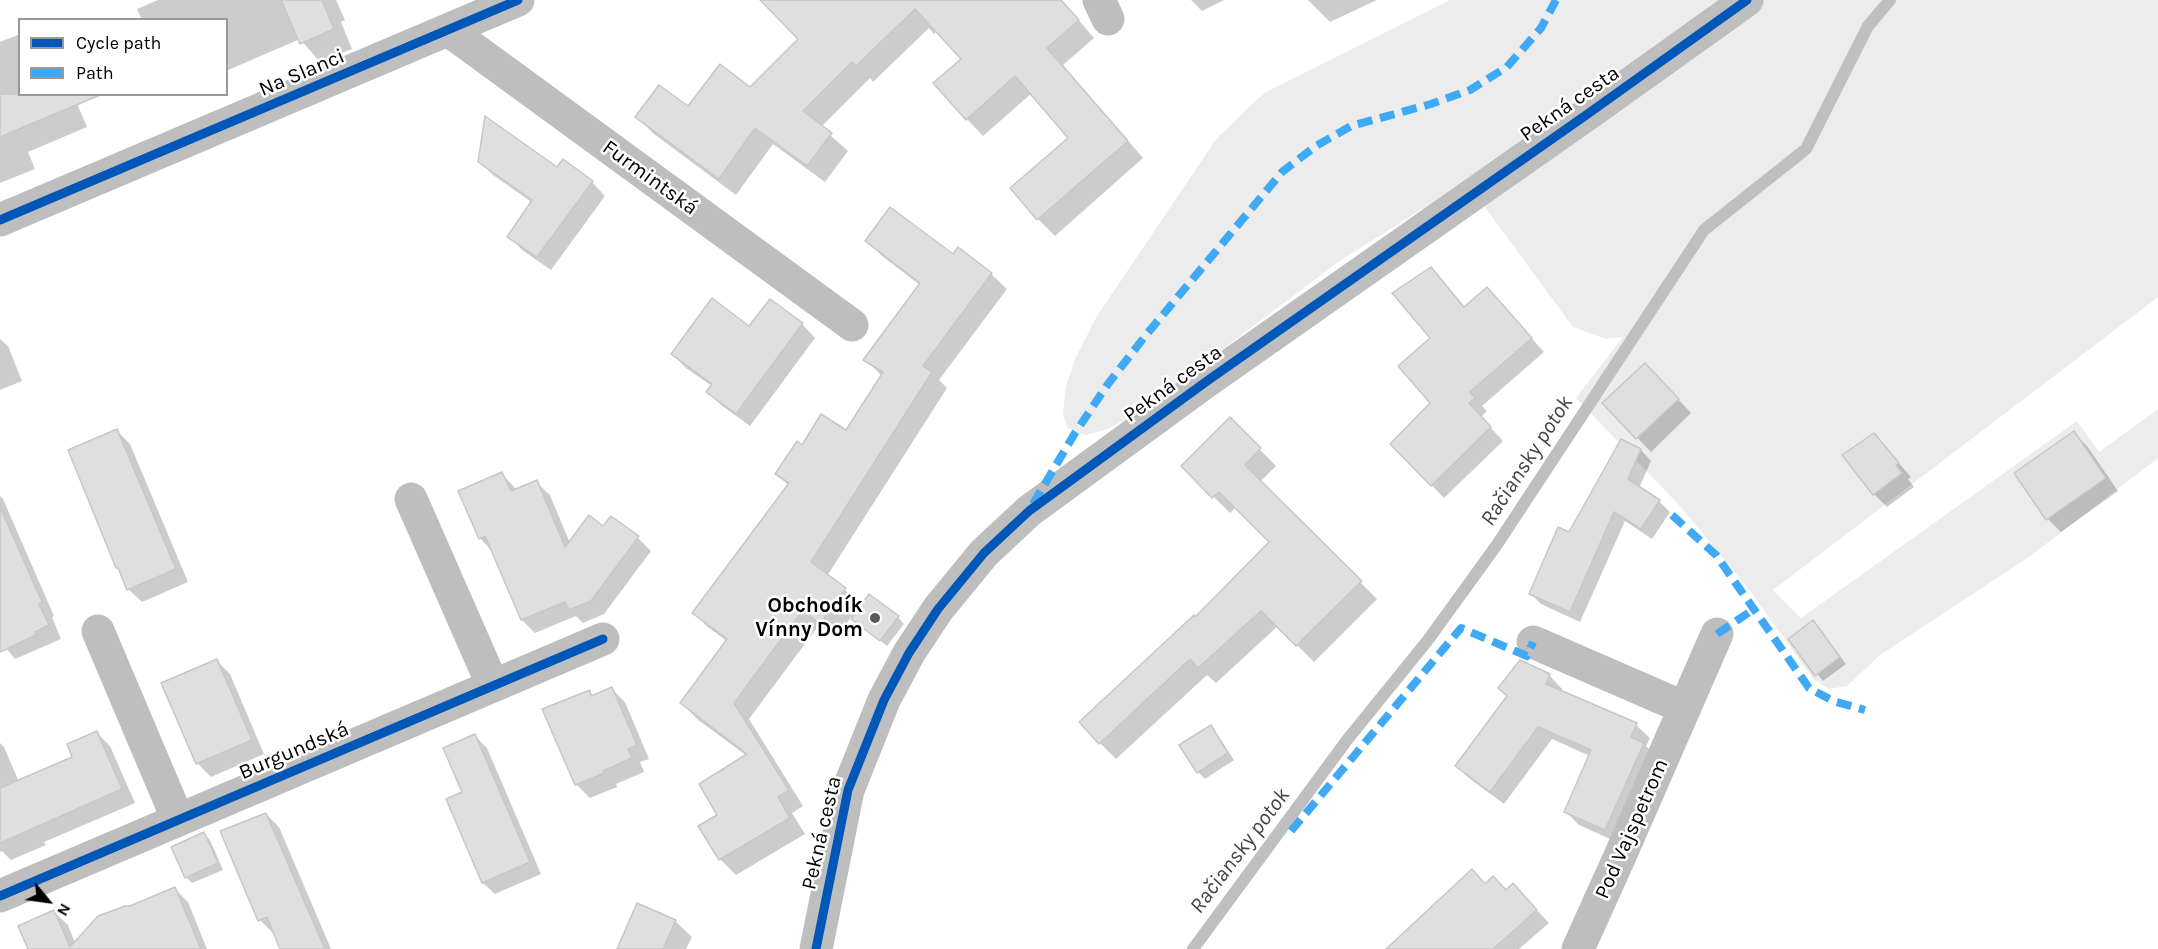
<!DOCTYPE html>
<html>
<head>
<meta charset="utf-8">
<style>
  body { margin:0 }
  #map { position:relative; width:2158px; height:949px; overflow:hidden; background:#fff; font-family:Karla,sans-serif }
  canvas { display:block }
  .legend { position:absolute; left:18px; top:18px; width:210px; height:78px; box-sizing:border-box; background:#fff; border:2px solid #999; margin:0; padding:8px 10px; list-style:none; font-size:18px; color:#000 }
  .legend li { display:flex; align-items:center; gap:12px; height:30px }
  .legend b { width:30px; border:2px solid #999 }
  .north { position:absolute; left:18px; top:871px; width:60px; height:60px; -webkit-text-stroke:4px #fff; paint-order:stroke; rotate:119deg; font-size:16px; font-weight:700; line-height:24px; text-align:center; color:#000 }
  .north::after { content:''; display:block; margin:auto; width:21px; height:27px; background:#000; clip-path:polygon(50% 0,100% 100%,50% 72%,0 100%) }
</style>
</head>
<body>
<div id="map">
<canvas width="2158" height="949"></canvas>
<ul class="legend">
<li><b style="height:8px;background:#0057b8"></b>Cycle path</li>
<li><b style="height:8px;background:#3fa9f5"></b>Path</li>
</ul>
<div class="north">N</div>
</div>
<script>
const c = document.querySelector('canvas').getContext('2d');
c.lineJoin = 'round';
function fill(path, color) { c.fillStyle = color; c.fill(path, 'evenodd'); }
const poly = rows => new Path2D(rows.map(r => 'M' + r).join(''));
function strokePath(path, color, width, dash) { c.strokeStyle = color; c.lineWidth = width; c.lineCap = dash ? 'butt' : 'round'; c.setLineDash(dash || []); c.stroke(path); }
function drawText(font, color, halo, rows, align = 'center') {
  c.font = font + ' Karla,sans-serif'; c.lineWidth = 5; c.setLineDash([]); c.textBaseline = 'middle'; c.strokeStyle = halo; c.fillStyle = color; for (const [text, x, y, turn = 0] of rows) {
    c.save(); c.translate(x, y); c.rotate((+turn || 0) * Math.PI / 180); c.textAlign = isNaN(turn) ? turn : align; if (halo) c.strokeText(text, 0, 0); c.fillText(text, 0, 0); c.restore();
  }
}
const green = poly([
  [1450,0,2158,0,2158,297,1773,590,1801,618,2077,421,2099,452,2158,409,2158,458,2029,557,1880,655,1847,686,1829,689,1813,679,1751,592,1680,506,1576,398,1623,337,1606,339,1573,327,1484,206,1422,209,1338,262,1137,414,1105,430,1086,435,1076,432,1067,427,1063,414,1066,386,1076,357,1097,316,1217,138,1264,93]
]);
const shadow = poly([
  [158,0,336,0,345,20,341,22,352,49,320,62,300,39,226,71,226,20,142,20,137,9],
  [762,0,1061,0,1094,38,1063,65,1143,158,1055,236,1038,219,1071,138,1032,93,983,136,967,119,963,59,937,31,934,34,929,28,873,82,870,78,821,127,848,151,825,182,773,144,736,195,654,134,637,117,688,108,750,88,800,39],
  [1191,0,1224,0,1202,11],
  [1308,0,1377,0,1330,22],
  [20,34,20,94,73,94,87,127,28,152,35,169,0,183,0,42],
  [479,161,557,169,592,182,605,196,551,270,522,250,509,236,533,203,493,175],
  [867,241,953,256,991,274,1007,289,939,380,947,388,827,576,845,590,862,606,898,617,904,624,887,646,851,617,836,638,819,625,749,719,803,806,792,813,805,834,736,875,721,860,700,826,719,815,747,756,697,719,682,703,727,641,709,628,694,613,789,486,777,474,802,447,847,432,882,376,865,359,920,285,882,256],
  [1431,269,1465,308,1487,289,1544,352,1482,406,1487,411,1481,417,1503,441,1444,498,1392,444,1432,403],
  [770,301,802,324,815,338,750,426,721,405,708,392,712,386,686,368,672,354,749,328],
  [0,339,8,346,22,381,0,390],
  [1658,378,1691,413,1651,452,1604,403],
  [1230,419,1276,466,1260,482,1377,599,1314,662,1278,626,1216,683,1207,675,1116,759,1100,743,1195,619,1271,542,1236,507,1230,513,1183,466],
  [117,431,130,444,188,582,142,602,128,589,121,572,117,568],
  [2074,433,2087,446,2118,491,2061,532,2048,519],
  [1874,435,1911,477,1908,479,1914,487,1887,507,1874,494],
  [1621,441,1641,450,1651,461,1639,488,1659,501,1670,512,1652,539,1625,521,1580,622,1541,604,1531,594,1569,534],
  [502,474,517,490,536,482,550,495,570,543,603,528,638,538,651,551,604,614,583,623,576,616,535,633,522,620,493,552,480,538,460,492],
  [0,496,3,499,54,616,52,617,61,639,15,659,0,641],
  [1813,622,1846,664,1823,681,1790,639],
  [217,661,230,674,264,754,211,777,197,763],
  [1549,675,1562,689,1561,692,1636,725,1650,738,1646,746,1657,757,1619,843,1579,825,1566,812,1590,756,1552,739,1504,804,1470,779,1456,766],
  [611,688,625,702,649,759,640,762,644,772,616,784,617,787,590,798,576,784,544,710,589,692,594,696],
  [1210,727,1217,734,1234,760,1205,779,1198,772,1181,745],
  [97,733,110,746,135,803,44,842,46,845,11,860,2,851,0,852,0,743,4,747,19,782,74,758],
  [475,736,487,748,541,874,495,894,483,883,448,800,464,793],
  [266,814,279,827,331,949,282,949,274,931,272,932,260,920],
  [204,834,210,840,223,870,192,883,186,877],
  [1486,885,1507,891,1513,885,1549,923,1519,949,1406,949],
  [175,889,188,902,207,949,29,949,54,912,68,925,75,943,130,908],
  [675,921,692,937,686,949,619,949]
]);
const stream = poly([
  [1193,949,1347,740,1428,640,1496,546,1704,230,1806,149,1868,26,1890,0]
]);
const building = poly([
  [281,0,322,0,334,29,300,44,281,0],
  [760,0,1061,0,1079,20,1047,48,1128,141,1037,220,1010,188,1068,138,1015,76,966,120,933,83,961,59,915,9,856,66,852,62,803,111,832,133,807,166,755,128,719,179,635,117,659,85,688,106,720,64,750,87,798,39,760,0],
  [0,94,99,94,100,95,0,137,0,94],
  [485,116,557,167,563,159,593,181,537,257,507,237,532,200,478,162,485,116],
  [890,207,953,254,958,247,992,273,923,366,932,372,811,562,846,588,820,624,803,610,734,703,789,790,778,797,790,818,719,860,698,826,717,815,699,784,747,754,680,703,727,639,692,613,789,483,775,474,797,441,802,445,821,414,846,430,883,372,863,360,920,283,865,241,890,207],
  [1431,267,1464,307,1487,287,1532,338,1470,392,1475,398,1469,403,1491,427,1431,486,1390,444,1430,403,1398,366,1430,338,1392,293,1431,267],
  [712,298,749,326,770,299,803,323,736,414,706,392,712,384,671,354,712,298],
  [1645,363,1679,399,1636,439,1602,403,1645,363],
  [1230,417,1261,448,1245,465,1362,581,1296,646,1261,611,1198,668,1190,659,1099,744,1079,722,1194,615,1195,617,1269,542,1219,492,1212,498,1181,466,1230,417],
  [117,429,176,569,127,590,118,568,116,568,68,450,117,429],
  [2074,431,2106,478,2046,520,2014,473,2074,431],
  [1874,433,1899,463,1896,465,1902,473,1873,495,1842,455,1874,433],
  [1621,439,1641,449,1628,479,1660,500,1641,529,1614,512,1570,612,1529,594,1558,527,1569,532,1621,439],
  [502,472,511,491,537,480,565,547,589,515,603,526,611,516,639,536,591,601,569,610,565,602,521,620,485,536,479,539,458,491,502,472],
  [0,507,42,602,39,604,49,625,35,632,36,635,0,652,0,507],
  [869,594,899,616,880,641,851,619,869,594],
  [1813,620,1840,657,1815,676,1788,639,1813,620],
  [217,659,252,740,196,764,161,683,217,659],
  [1520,660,1550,674,1546,684,1637,723,1631,737,1644,743,1605,830,1564,812,1591,750,1538,727,1490,792,1455,766,1507,696,1498,688,1520,660],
  [612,687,637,745,628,749,632,758,603,771,605,773,575,785,542,709,590,690,591,696,612,687],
  [1211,725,1228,753,1197,773,1179,745,1211,725],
  [97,731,122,789,0,843,0,788,72,757,67,744,97,731],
  [475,734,530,862,482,883,446,799,462,792,443,748,475,734],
  [266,813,325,949,280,949,267,917,258,921,220,831,266,813],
  [204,832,218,863,185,878,171,847,204,832],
  [1472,869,1485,884,1493,876,1506,890,1513,883,1537,910,1493,949,1386,949,1472,869],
  [175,887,201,949,28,949,18,926,54,910,70,947,98,916,125,906,130,906,175,887],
  [637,903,676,920,663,949,617,949,637,903]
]);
const minor = poly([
  [1099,0,1108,19],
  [448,30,852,325],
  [0,220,518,0],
  [411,499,493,686],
  [98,631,178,820],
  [1533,642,1685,708],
  [0,896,603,639],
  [816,949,848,790,884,700,909,653,938,609,984,553,1029,511,1207,381,1589,113,1747,0],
  [1578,949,1620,856,1717,634]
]);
const quiet = poly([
  [1033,504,1075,433,1108,384,1146,335,1282,172,1316,146,1351,126,1431,104,1470,90,1507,67,1541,28,1556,0],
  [1672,515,1716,555,1809,688,1833,701,1865,710],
  [1717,634,1754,609],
  [1291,831,1461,628,1527,656,1533,642]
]);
const cycleway = poly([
  [0,220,518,0],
  [0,896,603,639],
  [816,949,848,790,884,700,909,653,938,609,984,553,1029,511,1207,381,1589,113,1747,0]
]);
const markers = [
  [875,618,6,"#595959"]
];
const streetNames = [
  ["Na Slanci",302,73,-23],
  ["Pekná cesta",1570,104,-35],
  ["Furmintská",650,178,36],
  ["Pekná cesta",1173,384,-36],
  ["Burgundská",294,751,-23],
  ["Pod Vajspetrom",1632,829,-66],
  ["Pekná cesta",822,833,-77]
];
const poiNames = [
  ["Obchodík",863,606],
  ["Vínny Dom",863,630]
];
const waterNames = [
  ["Račiansky potok",1527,461,-57],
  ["Račiansky potok",1240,851,-53]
];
fill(green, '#ececec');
fill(shadow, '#0003');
strokePath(stream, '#bfbfbf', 12);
fill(building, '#dfdfdf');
strokePath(building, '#c7c7c7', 1.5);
strokePath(minor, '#bebebe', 33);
strokePath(quiet, '#3fa9f5', 8, [15, 8]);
strokePath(cycleway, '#0057b8', 9);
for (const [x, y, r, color] of markers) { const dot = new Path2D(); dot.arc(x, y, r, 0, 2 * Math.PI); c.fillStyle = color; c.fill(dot); strokePath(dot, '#fff', 2); }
drawText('21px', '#000', '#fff', streetNames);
drawText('bold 21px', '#000', '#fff', poiNames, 'right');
drawText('italic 22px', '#444', '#fff', waterNames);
</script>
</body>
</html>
